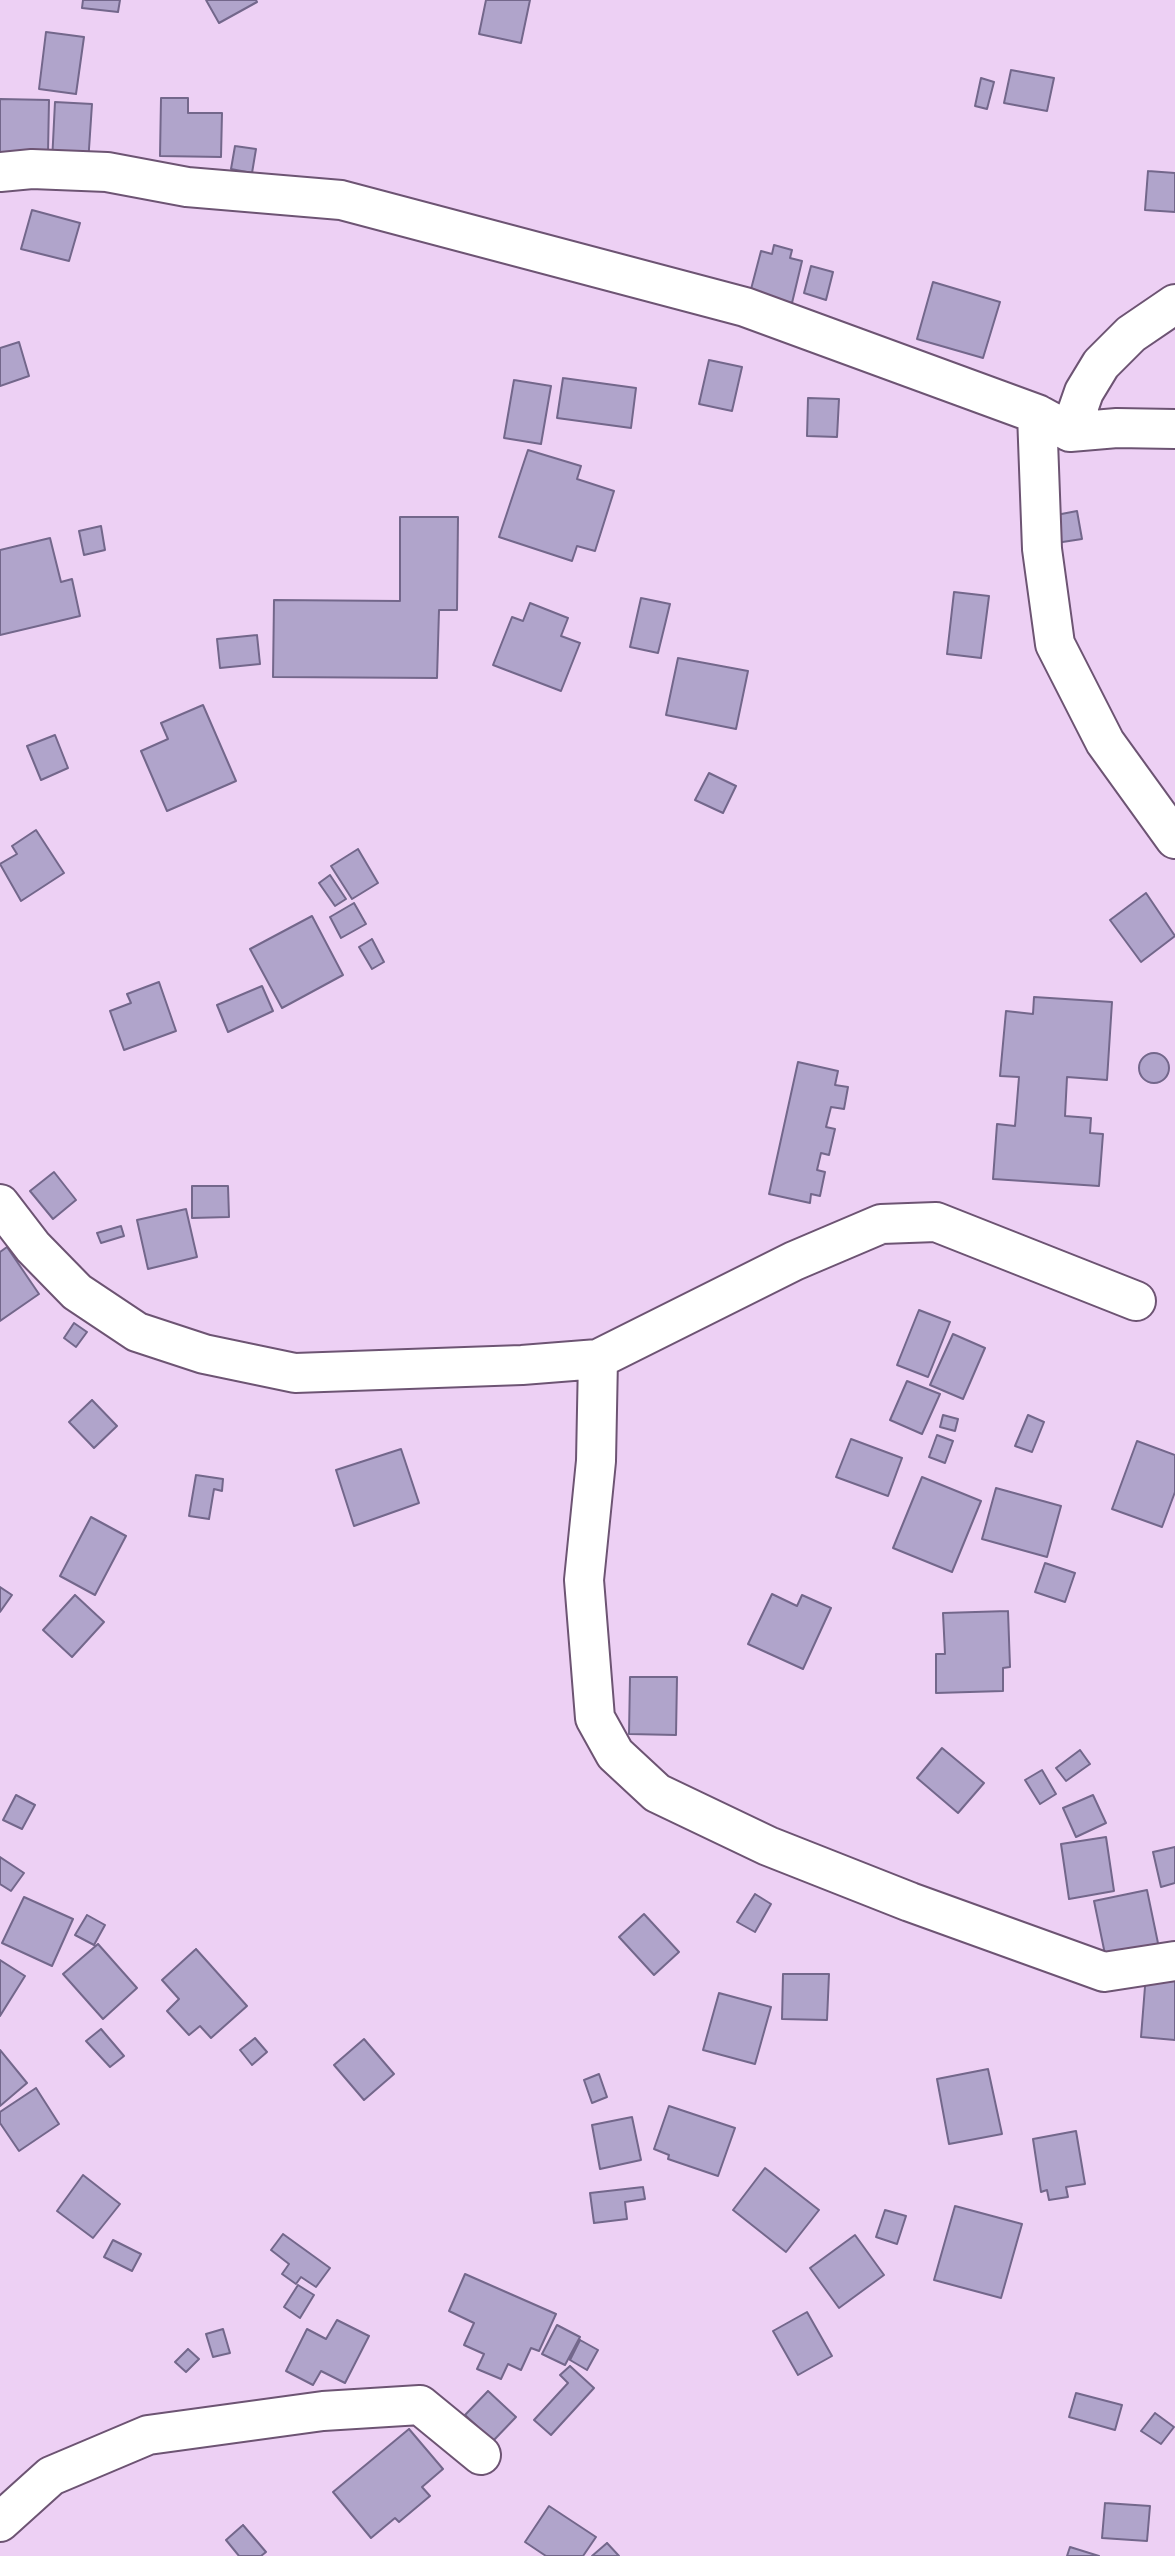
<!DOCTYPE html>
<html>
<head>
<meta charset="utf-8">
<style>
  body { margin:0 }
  canvas { display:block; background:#edd0f4 }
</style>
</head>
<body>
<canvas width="1175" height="2556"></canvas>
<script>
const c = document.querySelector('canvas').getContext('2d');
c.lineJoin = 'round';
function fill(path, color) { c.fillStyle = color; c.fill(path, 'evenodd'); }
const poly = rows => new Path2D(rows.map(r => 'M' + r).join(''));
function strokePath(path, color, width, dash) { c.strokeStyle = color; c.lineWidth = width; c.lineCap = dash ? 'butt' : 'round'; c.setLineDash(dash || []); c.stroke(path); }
const building = poly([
  [83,0,120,0,118,12,82,8,83,0],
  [206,0,256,0,257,2,219,23,206,0],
  [486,0,530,0,521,43,479,34,486,0],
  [46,32,84,37,76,94,39,89,46,32],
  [1011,70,1054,78,1047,111,1004,103,1011,70],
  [981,78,994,82,987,109,975,106,981,78],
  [161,98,188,98,188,113,222,113,221,157,160,156,161,98],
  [0,99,49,100,48,153,0,152,0,99],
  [55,102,92,104,88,164,52,162,55,102],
  [235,146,256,149,252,173,231,169,235,146],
  [1148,171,1175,173,1175,212,1145,210,1148,171],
  [32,210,80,223,69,261,21,249,32,210],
  [774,245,792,250,790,258,802,261,792,303,750,293,761,251,772,254,774,245],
  [811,266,833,272,826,300,804,293,811,266],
  [933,282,1000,302,983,358,917,339,933,282],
  [19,342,29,376,0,386,0,348,19,342],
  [709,360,742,367,732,411,699,404,709,360],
  [563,378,636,388,631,428,557,418,563,378],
  [514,380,551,386,541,444,504,438,514,380],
  [808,398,839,399,837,437,807,436,808,398],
  [528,450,581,466,577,479,614,491,595,551,577,546,572,561,499,537,528,450],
  [1077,511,1082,539,1056,543,1051,516,1077,511],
  [400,517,458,517,457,610,439,610,437,678,273,677,274,600,400,601,400,517],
  [101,526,105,550,84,555,79,531,101,526],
  [50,538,61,582,72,579,80,616,0,635,0,550,50,538],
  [954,592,989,596,981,658,947,654,954,592],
  [641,598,670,604,658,653,630,647,641,598],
  [530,603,568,618,561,636,580,643,561,691,493,665,512,617,523,621,530,603],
  [257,635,260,664,220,668,217,639,257,635],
  [678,658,748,671,736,729,666,715,678,658],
  [203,705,236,781,167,811,141,751,168,739,161,723,203,705],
  [55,735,68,768,41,780,27,746,55,735],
  [709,773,736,786,723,813,695,800,709,773],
  [36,830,64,873,21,901,0,864,17,854,12,846,36,830],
  [358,849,378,883,352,899,331,866,358,849],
  [330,875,346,899,335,906,319,883,330,875],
  [1146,893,1175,936,1141,962,1110,920,1146,893],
  [354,903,366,924,341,938,330,917,354,903],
  [312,916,343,975,282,1008,250,949,312,916],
  [372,939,384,962,372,969,359,947,372,939],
  [159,982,176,1031,124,1050,110,1011,131,1003,127,994,159,982],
  [262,986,273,1011,228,1032,217,1005,262,986],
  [1034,997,1112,1002,1107,1080,1067,1077,1065,1116,1091,1118,1090,1133,1103,1134,1099,1186,993,1179,997,1124,1015,1126,1019,1077,1000,1076,1006,1011,1033,1014,1034,997],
  '1139 1068a15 15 0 1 1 30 0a15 15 0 1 1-30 0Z',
  [798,1062,838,1071,835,1085,848,1087,844,1109,831,1107,826,1127,835,1129,829,1155,821,1153,817,1170,825,1172,820,1196,811,1194,810,1203,769,1194,798,1062],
  [54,1172,76,1200,53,1219,30,1191,54,1172],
  [192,1186,228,1186,229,1217,192,1218,192,1186],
  [186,1209,197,1257,148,1269,137,1220,186,1209],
  [121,1226,124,1236,101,1243,97,1233,121,1226],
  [7,1247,39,1294,0,1321,0,1252,7,1247],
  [919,1310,950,1322,928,1377,897,1365,919,1310],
  [74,1323,87,1332,76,1347,64,1338,74,1323],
  [953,1334,985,1348,963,1399,930,1385,953,1334],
  [907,1381,940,1394,922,1434,890,1420,907,1381],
  [92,1400,117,1426,94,1448,69,1422,92,1400],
  [943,1415,958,1419,955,1431,940,1427,943,1415],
  [1028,1415,1044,1422,1032,1452,1015,1446,1028,1415],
  [937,1435,953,1441,945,1463,929,1457,937,1435],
  [851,1439,902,1458,888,1496,836,1477,851,1439],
  [1137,1441,1175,1455,1175,1492,1162,1527,1112,1509,1137,1441],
  [401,1449,419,1503,354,1526,336,1470,401,1449],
  [196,1475,223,1479,222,1491,214,1489,209,1519,189,1516,196,1475],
  [922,1477,981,1501,952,1572,893,1548,922,1477],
  [996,1488,1061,1506,1047,1557,982,1539,996,1488],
  [91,1517,126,1536,95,1595,60,1576,91,1517],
  [1045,1563,1075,1573,1065,1602,1035,1592,1045,1563],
  [0,1587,12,1595,0,1612,0,1587],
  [772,1594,797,1606,802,1595,831,1608,803,1669,748,1644,772,1594],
  [75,1595,104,1622,72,1657,43,1630,75,1595],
  [1008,1611,1010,1667,1003,1668,1003,1691,936,1693,936,1654,945,1654,943,1613,1008,1611],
  [630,1677,677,1677,676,1735,629,1734,630,1677],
  [942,1748,984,1783,958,1813,917,1778,942,1748],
  [1080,1750,1090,1764,1066,1781,1056,1768,1080,1750],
  [1042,1770,1056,1794,1040,1804,1025,1780,1042,1770],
  [16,1795,35,1805,22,1829,3,1820,16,1795],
  [1093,1795,1106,1823,1076,1837,1063,1808,1093,1795],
  [1106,1837,1114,1891,1069,1899,1061,1844,1106,1837],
  [1175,1847,1175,1883,1161,1887,1153,1852,1175,1847],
  [0,1857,24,1873,11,1891,0,1884,0,1857],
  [1147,1890,1159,1948,1106,1959,1094,1901,1147,1890],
  [755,1894,771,1904,755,1932,737,1922,755,1894],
  [24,1897,73,1919,52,1966,2,1943,24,1897],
  [644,1914,679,1952,654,1975,619,1937,644,1914],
  [87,1915,105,1925,94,1945,75,1935,87,1915],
  [98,1944,137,1988,103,2019,63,1974,98,1944],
  [196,1949,247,2006,211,2038,200,2026,189,2035,167,2011,179,1999,162,1980,196,1949],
  [0,1960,25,1976,0,2016,0,1960],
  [783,1974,829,1974,827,2020,782,2019,783,1974],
  [1146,1974,1175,1977,1175,2040,1141,2037,1146,1974],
  [719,1993,771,2007,755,2064,703,2050,719,1993],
  [101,2029,124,2056,110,2067,86,2041,101,2029],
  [255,2038,267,2052,252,2065,240,2050,255,2038],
  [364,2039,394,2074,364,2100,334,2065,364,2039],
  [0,2050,27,2083,0,2106,0,2050],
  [988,2069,1002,2134,949,2144,937,2079,988,2069],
  [599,2074,607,2097,592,2103,584,2080,599,2074],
  [36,2088,59,2124,19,2151,0,2123,0,2112,36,2088],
  [669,2106,735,2128,718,2176,668,2159,669,2155,654,2149,669,2106],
  [632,2117,641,2160,600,2169,592,2125,632,2117],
  [1076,2131,1085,2184,1066,2187,1068,2197,1049,2200,1047,2190,1041,2192,1033,2139,1076,2131],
  [765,2168,819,2210,786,2252,733,2210,765,2168],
  [83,2175,120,2204,93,2238,57,2211,83,2175],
  [643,2187,645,2199,625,2202,627,2219,594,2223,590,2193,643,2187],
  [955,2206,1022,2224,1001,2298,934,2280,955,2206],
  [885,2210,906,2216,897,2244,876,2237,885,2210],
  [283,2234,330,2268,316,2287,301,2277,296,2284,282,2274,289,2264,271,2250,283,2234],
  [855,2235,884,2275,839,2308,810,2268,855,2235],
  [113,2240,141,2254,132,2271,104,2257,113,2240],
  [465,2274,556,2314,539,2351,531,2348,521,2370,508,2364,501,2379,477,2369,484,2354,464,2345,474,2323,449,2311,465,2274],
  [298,2285,314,2295,300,2318,284,2307,298,2285],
  [807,2312,832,2356,798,2375,773,2331,807,2312],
  [337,2320,369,2336,345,2383,321,2371,313,2385,286,2371,307,2329,326,2339,337,2320],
  [557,2325,580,2337,565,2365,542,2354,557,2325],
  [223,2329,230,2353,213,2357,206,2334,223,2329],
  [580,2340,598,2350,587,2370,570,2360,580,2340],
  [188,2349,199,2359,186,2372,175,2362,188,2349],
  [570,2366,594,2388,551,2435,534,2420,568,2383,560,2375,570,2366],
  [488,2391,516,2417,493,2441,465,2415,488,2391],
  [1076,2393,1122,2405,1115,2430,1069,2417,1076,2393],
  [1155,2413,1174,2427,1161,2444,1141,2431,1155,2413],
  [409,2429,443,2469,422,2487,430,2496,399,2522,395,2518,371,2538,333,2492,409,2429],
  [1105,2503,1150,2506,1147,2541,1102,2538,1105,2503],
  [549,2506,596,2537,583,2556,546,2556,525,2542,549,2506],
  [243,2525,266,2552,261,2556,239,2556,226,2540,243,2525],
  [607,2543,619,2556,592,2556,607,2543],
  [1070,2547,1099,2556,1067,2556,1070,2547]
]);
const minor = poly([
  [0,172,32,169,107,172,187,187,341,200,745,307,1037,414,1070,432,1117,428,1175,429],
  [1037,414,1042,549,1055,644,1105,742,1175,839],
  [1070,432,1084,392,1101,364,1131,334,1175,304],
  [0,1204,33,1247,77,1292,137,1332,204,1354,295,1373,522,1365,598,1359,794,1261,881,1224,936,1222,1136,1301],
  [598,1359,596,1461,584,1580,595,1718,615,1754,657,1793,768,1846,910,1902,1104,1972,1175,1961],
  [0,2522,51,2476,148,2435,323,2411,420,2405,481,2455]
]);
fill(building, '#b0a4cb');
strokePath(building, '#73678b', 2);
strokePath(minor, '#6d5473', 42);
strokePath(minor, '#fff', 38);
</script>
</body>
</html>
